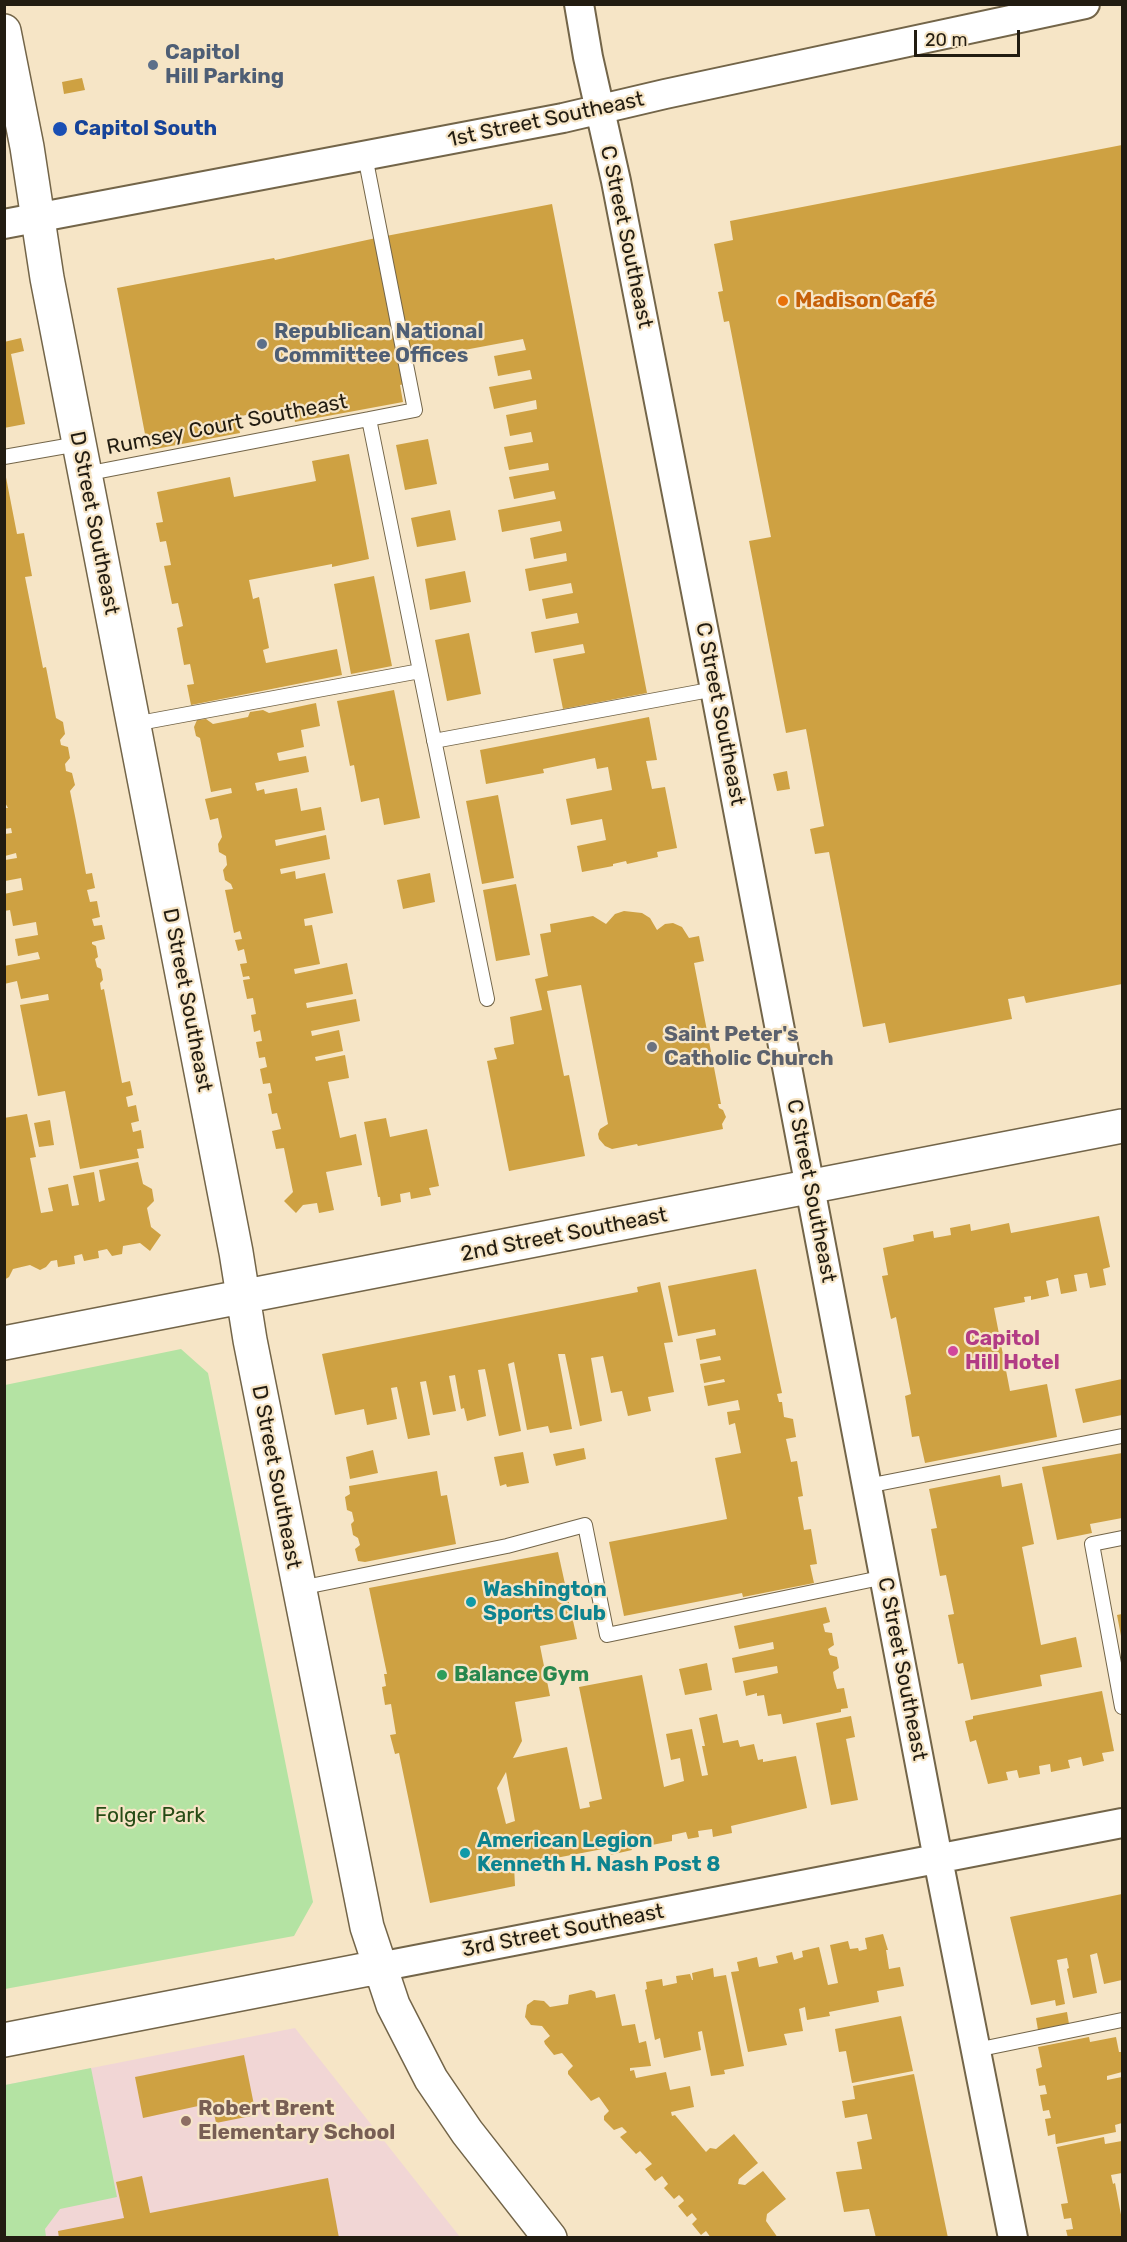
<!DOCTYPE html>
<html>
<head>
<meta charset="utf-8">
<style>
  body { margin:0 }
  #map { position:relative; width:1127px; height:2242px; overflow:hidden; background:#f6e5c6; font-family:Rubik,sans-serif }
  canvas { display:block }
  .frame { position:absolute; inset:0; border:6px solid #221c11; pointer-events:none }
  .scale { position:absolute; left:914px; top:30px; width:106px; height:27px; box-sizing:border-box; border:3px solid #221c11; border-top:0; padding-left:8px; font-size:18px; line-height:21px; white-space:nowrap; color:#221c11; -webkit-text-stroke:4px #f6e5c6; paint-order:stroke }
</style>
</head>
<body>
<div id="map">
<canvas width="1127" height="2242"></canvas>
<div class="frame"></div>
<div class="scale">20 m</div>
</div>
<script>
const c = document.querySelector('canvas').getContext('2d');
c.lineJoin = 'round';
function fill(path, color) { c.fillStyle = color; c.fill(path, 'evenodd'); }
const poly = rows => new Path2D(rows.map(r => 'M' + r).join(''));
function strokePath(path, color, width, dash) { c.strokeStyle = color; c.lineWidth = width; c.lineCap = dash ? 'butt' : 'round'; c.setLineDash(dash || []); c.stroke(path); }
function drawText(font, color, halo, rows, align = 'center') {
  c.font = font + ' Rubik,sans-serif'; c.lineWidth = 4.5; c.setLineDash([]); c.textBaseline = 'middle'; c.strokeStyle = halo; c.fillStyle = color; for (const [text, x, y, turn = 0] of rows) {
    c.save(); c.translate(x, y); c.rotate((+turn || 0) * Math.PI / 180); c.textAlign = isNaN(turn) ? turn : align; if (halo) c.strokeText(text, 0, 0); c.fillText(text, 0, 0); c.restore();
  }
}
const education = poly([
  [295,2028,460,2237,5,2238,5,2085]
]);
const green = poly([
  [181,1349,208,1373,313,1902,294,1936,5,1989,5,1385],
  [91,2068,117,2197,60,2209,45,2229,46,2237,5,2237,5,2085]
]);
const building = poly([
  [82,78,85,90,64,94,62,82],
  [1122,145,1122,984,1026,1003,1024,996,1008,999,1012,1019,889,1043,885,1023,863,1027,829,852,815,854,810,829,824,826,806,729,786,733,749,541,771,537,729,321,724,322,718,292,723,291,714,244,733,240,730,221],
  [552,204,647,693,563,709,553,659,585,653,583,644,535,653,531,632,579,623,577,613,546,619,542,599,573,593,571,583,529,591,525,569,567,561,566,553,534,559,530,538,562,531,560,521,502,532,498,510,556,499,554,491,514,499,509,477,549,470,548,463,509,470,504,447,533,442,531,432,510,436,506,415,537,409,536,400,494,409,489,387,532,379,530,370,498,376,494,356,526,350,523,339,411,360,386,236],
  [376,238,404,384,400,385,403,402,295,422,292,406,236,417,240,433,150,450,147,434,145,434,117,288,274,258,275,260],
  [21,338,24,351,11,354,25,424,4,428,4,342],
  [428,439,437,484,405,490,396,445],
  [349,454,369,559,332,567,332,564,249,580,253,599,259,597,269,648,263,650,266,663,337,649,342,675,191,705,187,685,194,684,190,664,184,665,177,628,183,626,178,603,172,604,164,566,171,565,166,541,160,542,156,523,163,522,157,492,230,477,234,497,316,481,312,461],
  [4,467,17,534,24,533,32,576,25,577,43,668,46,667,56,718,63,722,65,734,60,740,61,745,68,747,70,758,65,764,66,771,72,773,75,785,70,791,76,821,86,874,92,873,95,888,87,890,90,902,97,901,100,917,92,919,94,926,102,925,105,939,92,942,92,944,96,946,98,957,95,959,97,967,101,969,103,980,100,983,101,990,104,989,122,1083,130,1081,133,1095,126,1097,128,1107,136,1105,139,1121,131,1123,133,1132,141,1130,144,1148,137,1149,139,1158,80,1169,65,1091,38,1096,20,1005,49,1000,48,994,21,999,17,981,4,984,4,966,40,959,38,952,18,956,15,939,38,935,36,922,13,926,10,910,4,911,4,894,23,890,21,878,5,881,5,860,17,858,16,853,5,856,5,834,12,833,11,828,4,829,4,808,8,808,4,801],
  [450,510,456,540,417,547,411,518],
  [465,571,471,602,430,610,425,579],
  [374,576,392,666,351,674,334,584],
  [469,633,481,694,447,701,435,640],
  [394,690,420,818,384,825,379,798,361,802,354,765,350,766,337,701],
  [316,703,320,726,301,730,304,747,277,753,279,761,306,756,309,772,255,783,257,791,264,789,265,794,297,788,301,811,321,807,325,830,275,840,276,846,326,835,330,859,280,869,281,874,295,871,296,879,325,873,333,913,304,919,305,926,312,925,320,964,294,969,295,974,347,963,353,994,306,1003,307,1008,356,999,360,1021,311,1031,312,1036,339,1030,343,1051,315,1057,316,1061,345,1055,349,1078,328,1082,340,1138,356,1134,362,1165,326,1172,334,1210,319,1213,317,1203,303,1205,296,1213,284,1201,293,1192,284,1148,276,1149,272,1131,281,1129,277,1113,272,1114,268,1094,272,1093,270,1083,263,1084,260,1069,267,1067,265,1057,259,1058,256,1042,262,1041,260,1030,254,1032,251,1015,256,1014,253,998,247,999,243,980,250,979,249,976,243,977,240,964,247,963,244,949,238,951,235,940,242,939,240,931,234,933,225,890,233,889,231,884,225,880,223,870,227,865,226,856,219,852,218,844,222,837,218,818,210,820,205,799,232,793,231,788,211,792,200,738,196,736,194,727,197,720,206,719,213,724,248,717,250,712,263,710,269,713],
  [649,717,657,760,646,761,652,789,665,787,677,848,657,852,658,857,627,864,626,861,613,864,613,866,582,872,577,846,606,840,602,819,571,825,566,799,612,790,608,767,597,769,595,758,543,769,544,773,486,784,480,750],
  [787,771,790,789,777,791,773,774],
  [498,795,514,878,482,884,466,801],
  [430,873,435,902,403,909,397,880],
  [516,884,530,955,496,961,483,890],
  [624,911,642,913,650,918,657,930,665,924,673,923,682,927,689,938,699,936,704,961,694,963,721,1104,718,1104,719,1108,723,1110,726,1117,722,1124,723,1129,638,1146,637,1144,612,1149,605,1146,599,1139,598,1134,600,1129,608,1124,581,985,547,991,564,1076,569,1075,585,1156,509,1171,487,1061,497,1059,494,1048,514,1044,510,1017,542,1010,535,979,548,976,540,934,551,932,550,924,593,916,606,924,615,914],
  [27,1114,36,1157,30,1158,41,1213,53,1211,48,1188,68,1184,72,1206,79,1205,73,1176,94,1172,99,1202,105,1200,99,1170,138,1162,143,1184,152,1189,154,1201,147,1208,151,1227,161,1235,150,1251,140,1243,123,1246,122,1254,112,1256,107,1249,98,1251,99,1258,84,1261,82,1254,74,1256,75,1264,58,1267,57,1260,51,1261,46,1267,40,1270,30,1265,13,1269,9,1277,4,1280,4,1118],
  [386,1118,390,1137,427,1129,439,1186,429,1188,431,1195,411,1199,410,1192,400,1194,401,1202,381,1206,380,1197,378,1197,364,1122],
  [50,1120,54,1145,39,1147,34,1123],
  [1099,1216,1110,1267,1103,1269,1106,1285,1090,1288,1087,1273,1074,1275,1077,1291,1061,1294,1058,1278,1046,1281,1049,1296,1031,1300,1031,1296,1024,1297,1025,1302,994,1308,1010,1391,1047,1384,1057,1437,925,1463,919,1436,912,1437,905,1396,911,1394,896,1317,891,1319,882,1276,888,1275,883,1248,914,1241,913,1235,933,1231,934,1238,951,1235,950,1228,970,1224,971,1231,1009,1223,1011,1233],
  [756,1269,782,1393,777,1394,779,1402,782,1402,784,1417,793,1419,796,1437,786,1439,791,1462,797,1461,803,1496,798,1497,804,1530,811,1529,817,1564,810,1565,814,1583,743,1597,742,1593,624,1616,609,1542,727,1519,715,1458,741,1453,735,1423,729,1425,727,1412,740,1410,738,1400,708,1406,704,1386,725,1382,724,1379,704,1383,700,1364,721,1360,720,1356,700,1360,696,1339,716,1335,715,1329,678,1336,668,1286],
  [660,1282,673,1342,664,1343,674,1392,648,1397,651,1411,628,1416,622,1391,611,1393,603,1356,591,1358,602,1421,580,1426,565,1354,558,1354,572,1429,550,1433,548,1426,527,1430,514,1362,508,1364,521,1431,499,1436,485,1369,478,1370,486,1416,467,1421,464,1408,461,1409,455,1375,449,1376,456,1411,433,1415,426,1381,420,1382,430,1435,408,1439,397,1387,391,1388,397,1419,367,1425,364,1409,335,1415,322,1354,638,1292,637,1287],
  [1122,1379,1122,1415,1083,1423,1075,1389],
  [584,1448,586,1459,556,1466,553,1454],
  [373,1450,378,1473,350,1479,346,1457],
  [523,1452,529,1483,507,1487,506,1484,500,1486,494,1457],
  [1122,1453,1122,1518,1090,1524,1092,1533,1057,1540,1042,1467],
  [437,1471,441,1496,447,1495,456,1544,365,1562,358,1561,355,1549,360,1545,358,1538,353,1535,351,1524,354,1521,352,1512,347,1510,345,1497,350,1494,349,1486],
  [1000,1475,1002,1487,1022,1483,1034,1544,1022,1547,1041,1645,1076,1637,1082,1667,1040,1675,1042,1686,971,1700,963,1663,958,1664,948,1615,954,1614,946,1575,940,1576,931,1529,937,1528,929,1489],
  [558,1552,577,1639,540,1646,550,1696,515,1702,522,1741,513,1758,567,1747,580,1809,590,1807,589,1802,602,1799,579,1687,642,1675,664,1787,684,1781,680,1758,671,1760,666,1734,692,1729,702,1776,708,1775,702,1746,705,1746,699,1718,717,1714,723,1743,738,1740,740,1747,754,1744,758,1760,763,1759,763,1762,796,1756,807,1808,731,1826,732,1833,713,1837,712,1829,698,1831,699,1837,688,1839,686,1832,672,1835,672,1841,652,1845,650,1841,631,1844,632,1850,610,1855,608,1848,514,1866,515,1886,430,1903,399,1753,395,1754,390,1735,396,1734,391,1704,385,1705,382,1687,386,1686,384,1674,387,1674,369,1588],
  [506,1772,515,1821,506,1824,497,1788],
  [826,1607,830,1622,823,1624,825,1632,832,1633,834,1645,828,1649,830,1655,837,1657,839,1668,833,1672,834,1679,837,1689,844,1688,848,1708,841,1709,841,1712,783,1724,781,1714,768,1716,764,1695,757,1696,757,1693,746,1696,743,1681,778,1673,777,1666,735,1673,732,1658,774,1649,773,1642,739,1649,734,1626],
  [1122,1614,1122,1635,1121,1636,1117,1615],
  [707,1663,712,1690,685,1695,679,1669],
  [1102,1691,1114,1751,1102,1753,1104,1761,1083,1766,1081,1757,1068,1760,1070,1768,1051,1772,1050,1764,1039,1766,1040,1774,1019,1778,1017,1770,1006,1772,1008,1780,988,1784,976,1740,970,1742,965,1721,973,1719,973,1716],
  [851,1716,855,1737,846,1739,858,1800,831,1805,816,1723],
  [1122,1894,1122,1980,1104,1984,1097,1953,1090,1955,1097,1993,1073,1998,1067,1969,1069,1968,1067,1958,1057,1960,1065,2004,1056,2006,1055,2000,1031,2005,1010,1917],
  [883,1934,888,1950,886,1950,889,1969,900,1967,904,1986,877,1991,879,2002,829,2012,830,2016,807,2020,805,2007,799,2009,803,2031,784,2034,787,2045,748,2052,731,1972,739,1971,737,1962,757,1957,759,1967,778,1963,776,1956,792,1952,794,1960,803,1957,802,1951,819,1947,828,1985,838,1983,830,1945,848,1941,850,1949,858,1948,859,1951,867,1949,865,1938],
  [713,1968,714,1977,726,1975,744,2066,724,2070,725,2074,711,2076,702,2031,698,2032,701,2050,664,2058,660,2038,655,2040,645,1990,647,1989,646,1982,662,1979,663,1986,677,1983,676,1976,690,1974,692,1980,693,1980,692,1973],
  [591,1990,595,1992,596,1998,615,1994,622,2026,635,2024,639,2043,646,2041,651,2066,630,2068,630,2071,634,2070,636,2078,666,2072,670,2090,690,2086,694,2107,671,2112,672,2116,675,2115,706,2152,710,2148,716,2149,734,2134,758,2163,739,2179,738,2184,745,2185,763,2171,786,2199,767,2214,766,2221,778,2238,711,2238,706,2231,701,2235,692,2224,697,2219,696,2218,692,2213,687,2217,678,2206,684,2201,683,2199,679,2195,674,2199,664,2188,668,2184,662,2176,655,2181,645,2169,652,2164,640,2151,636,2154,620,2137,627,2132,622,2127,614,2130,604,2120,604,2116,609,2111,599,2097,591,2101,568,2074,568,2071,573,2066,562,2053,554,2055,545,2044,544,2041,550,2036,542,2026,531,2025,525,2017,527,2005,534,2000,544,2001,550,2007,568,2004,569,1995],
  [1067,2012,1069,2024,1038,2030,1036,2018],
  [901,2016,913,2071,852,2083,846,2051,839,2052,835,2029],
  [1089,2037,1090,2042,1116,2037,1119,2052,1122,2052,1122,2072,1107,2076,1107,2080,1122,2077,1122,2123,1115,2125,1116,2132,1056,2144,1055,2134,1048,2136,1045,2119,1051,2118,1049,2110,1043,2111,1040,2095,1047,2094,1045,2085,1039,2086,1036,2069,1042,2067,1038,2047],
  [244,2055,256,2115,216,2123,212,2103,143,2118,135,2077],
  [914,2074,948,2238,876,2238,869,2209,844,2212,836,2172,862,2169,857,2142,872,2139,867,2114,845,2118,842,2101,855,2099,853,2086],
  [1104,2137,1105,2144,1122,2141,1122,2173,1111,2175,1113,2184,1115,2183,1122,2220,1122,2238,1068,2238,1066,2230,1073,2229,1071,2218,1064,2219,1061,2204,1068,2203,1057,2147],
  [142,2176,150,2213,328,2178,339,2238,59,2238,58,2231,124,2218,116,2182]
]);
const service = poly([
  [365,156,415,410,369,419],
  [4,457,78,444],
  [85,474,369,419,420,671,134,724],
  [420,671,487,999],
  [434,741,715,689],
  [867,1486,1122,1436],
  [1122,1538,1092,1544,1122,1707],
  [300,1588,507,1546,585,1525,607,1635,885,1577],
  [976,2050,1122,2020]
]);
const minor = poly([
  [579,4,588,57,616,181,715,689,938,1859,1013,2238],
  [4,224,563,118,665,94,1085,4],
  [379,1967,1122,1823]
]);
const tertiary = poly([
  [4,31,27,147,47,278,236,1252,250,1340,367,1927,393,2005,431,2079,467,2132,550,2238],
  [4,1343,1122,1126],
  [4,2040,379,1967]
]);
const markers = [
  [153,65,6,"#5c6f8a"],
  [60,129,8,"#1a4fb4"],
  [783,301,6,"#e8710a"],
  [262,344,6,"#5c6f8a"],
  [652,1047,6,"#6b7280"],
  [953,1351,6,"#d1479c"],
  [471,1602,6,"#0f9aa8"],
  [442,1675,6,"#2e9e5b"],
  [465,1853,6,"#0f9aa8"],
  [186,2121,6,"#8d6e63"]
];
const serviceNames = [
  ["Capitol",165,53],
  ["Hill Parking",165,77],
  ["Republican National",274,332],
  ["Committee Offices",274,356]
];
const streetNames = [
  ["1st Street Southeast",546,120,-12],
  ["C Street Southeast",626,237,78],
  ["Rumsey Court Southeast",227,425,-11],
  ["D Street Southeast",94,523,79],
  ["C Street Southeast",720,714,79],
  ["D Street Southeast",187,1000,79],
  ["C Street Southeast",811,1191,79],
  ["2nd Street Southeast",564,1235,-11],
  ["D Street Southeast",276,1477,79],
  ["C Street Southeast",902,1669,79],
  ["3rd Street Southeast",563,1931,-11]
];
const transitNames = [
  ["Capitol South",74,129]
];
const foodNames = [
  ["Madison Café",795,301]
];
const worshipNames = [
  ["Saint Peter's",664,1035],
  ["Catholic Church",664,1059]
];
const hotelNames = [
  ["Capitol",965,1339],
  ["Hill Hotel",965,1363]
];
const cultureNames = [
  ["Washington",483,1590],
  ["Sports Club",483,1614],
  ["American Legion",477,1841],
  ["Kenneth H. Nash Post 8",477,1865]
];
const leisureNames = [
  ["Balance Gym",454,1675]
];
const parkNames = [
  ["Folger Park",150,1816]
];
const educationNames = [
  ["Robert Brent",198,2109],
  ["Elementary School",198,2133]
];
fill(education, '#f1d6d5');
fill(green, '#b4e3a3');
fill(building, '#cea142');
strokePath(service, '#736549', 16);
strokePath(minor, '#736549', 32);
strokePath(tertiary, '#736549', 36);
strokePath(service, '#fff', 14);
strokePath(minor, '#fff', 28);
strokePath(tertiary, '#fff', 33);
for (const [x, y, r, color] of markers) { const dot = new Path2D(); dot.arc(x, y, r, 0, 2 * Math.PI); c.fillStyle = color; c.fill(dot); strokePath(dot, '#f6e5c6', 2); }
drawText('bold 21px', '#4e5e75', '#f6e5c6', serviceNames, 'left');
drawText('21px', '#221c11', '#f6e5c6', streetNames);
drawText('bold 21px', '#164399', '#f6e5c6', transitNames, 'left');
drawText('bold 21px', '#c56008', '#f6e5c6', foodNames, 'left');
drawText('bold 21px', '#5b616d', '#f6e5c6', worshipNames, 'left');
drawText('bold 21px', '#b23c85', '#f6e5c6', hotelNames, 'left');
drawText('bold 21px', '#0d838f', '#f6e5c6', cultureNames, 'left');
drawText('bold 21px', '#27864d', '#f6e5c6', leisureNames, 'left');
drawText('21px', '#264b15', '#f6e5c6', parkNames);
drawText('bold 21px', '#785e54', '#f6e5c6', educationNames, 'left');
</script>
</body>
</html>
